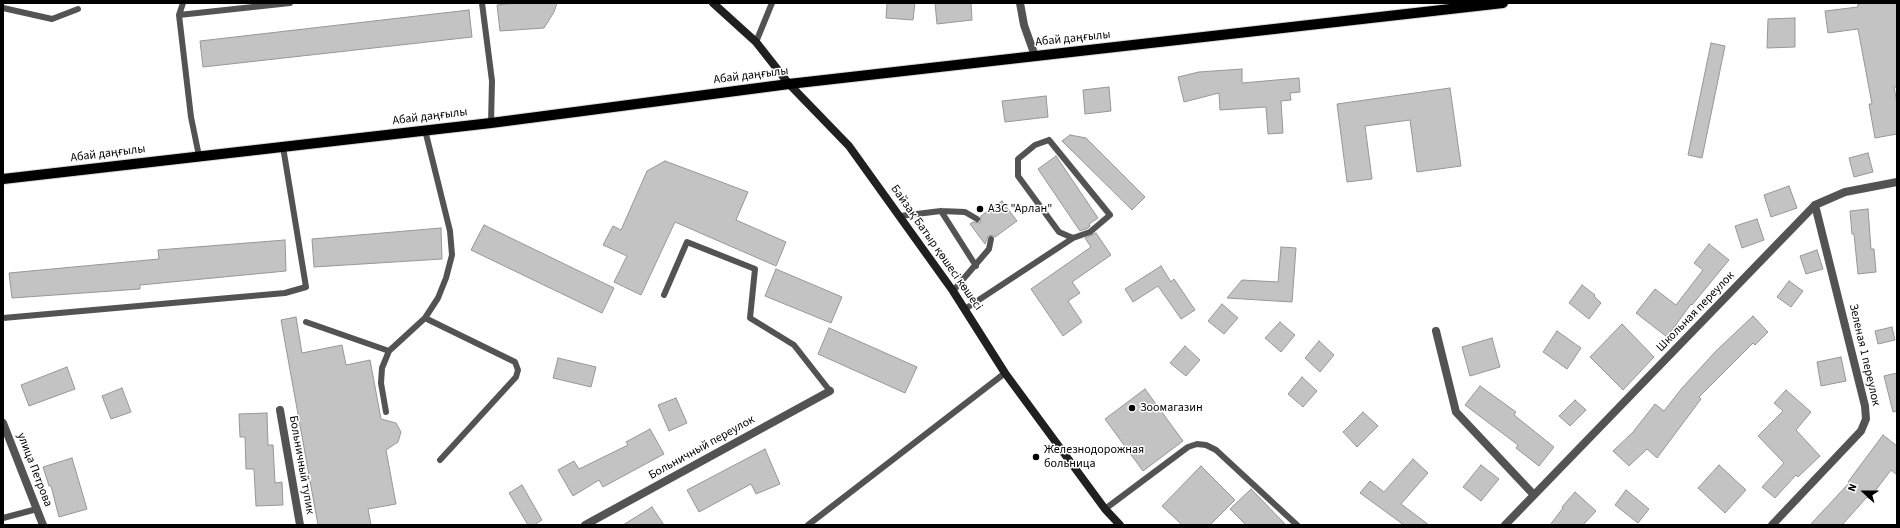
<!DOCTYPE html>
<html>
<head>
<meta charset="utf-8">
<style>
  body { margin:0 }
  #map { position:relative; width:1900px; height:528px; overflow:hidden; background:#fff; font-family:"Source Sans 3",sans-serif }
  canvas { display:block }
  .frame { position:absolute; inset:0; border:4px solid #000; pointer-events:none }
  .north { position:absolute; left:1844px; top:472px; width:40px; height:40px; -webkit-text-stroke:3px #fff; paint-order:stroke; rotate:291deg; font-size:11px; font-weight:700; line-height:16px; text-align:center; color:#000 }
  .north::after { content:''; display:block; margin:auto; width:14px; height:18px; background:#000; clip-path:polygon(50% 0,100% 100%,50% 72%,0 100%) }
</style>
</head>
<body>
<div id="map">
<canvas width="1900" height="528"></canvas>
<div class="frame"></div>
<div class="north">N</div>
</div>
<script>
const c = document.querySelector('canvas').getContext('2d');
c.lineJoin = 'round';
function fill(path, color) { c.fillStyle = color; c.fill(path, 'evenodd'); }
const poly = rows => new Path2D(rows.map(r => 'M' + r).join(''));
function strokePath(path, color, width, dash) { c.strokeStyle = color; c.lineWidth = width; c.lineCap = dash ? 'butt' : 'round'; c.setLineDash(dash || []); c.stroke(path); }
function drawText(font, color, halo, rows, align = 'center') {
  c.font = font + ' "Source Sans 3",sans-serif'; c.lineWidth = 3; c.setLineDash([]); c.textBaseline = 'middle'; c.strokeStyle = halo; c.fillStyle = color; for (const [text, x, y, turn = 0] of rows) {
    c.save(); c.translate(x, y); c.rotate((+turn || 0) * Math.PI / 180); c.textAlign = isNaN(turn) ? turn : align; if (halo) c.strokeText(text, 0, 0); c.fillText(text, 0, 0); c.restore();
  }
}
const building = poly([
  [517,3,557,3,554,12,544,28,500,31,497,5,517,3],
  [887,3,915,3,913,20,886,18,887,3],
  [935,3,971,3,972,20,937,24,935,3],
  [1865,3,1897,3,1897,87,1894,87,1897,103,1897,134,1875,138,1869,104,1872,104,1858,29,1828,33,1825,11,1858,7,1858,4,1865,3],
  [469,10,472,37,203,67,200,41,469,10],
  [1795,18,1795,47,1767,48,1768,19,1795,18],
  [1711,43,1725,46,1702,158,1688,155,1711,43],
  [1242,69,1242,83,1299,78,1300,92,1290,93,1291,100,1281,101,1283,133,1268,134,1266,107,1220,110,1219,93,1184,102,1178,77,1199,72,1242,69],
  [1109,87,1111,111,1085,114,1083,90,1109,87],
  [1450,88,1461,166,1417,172,1410,120,1365,126,1372,179,1347,182,1337,104,1450,88],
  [1046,96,1048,117,1005,122,1002,101,1046,96],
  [1070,135,1086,138,1145,197,1132,210,1062,141,1070,135],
  [1868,153,1873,172,1854,177,1849,158,1868,153],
  [1056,156,1098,218,1089,224,1090,226,1088,228,1080,231,1038,169,1056,156],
  [665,161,748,192,736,220,786,242,776,266,675,222,641,295,614,282,627,256,603,245,613,226,621,230,647,171,665,161],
  [1789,186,1797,208,1771,217,1764,195,1789,186],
  [1002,201,1017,221,995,237,991,235,988,236,985,244,970,224,973,222,980,223,981,216,1002,201],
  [1868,209,1871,249,1874,249,1876,272,1858,274,1854,234,1852,234,1850,211,1868,209],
  [1757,219,1764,240,1742,248,1735,226,1757,219],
  [484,225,614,288,602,313,471,250,484,225],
  [441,228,442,259,314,267,312,239,441,228],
  [1096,233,1111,255,1072,282,1080,293,1068,301,1082,322,1063,336,1031,289,1091,247,1085,238,1096,233],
  [285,240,286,271,140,285,140,289,12,298,9,273,159,259,158,250,285,240],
  [1709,244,1729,260,1692,305,1691,304,1667,337,1636,313,1655,289,1676,305,1703,270,1694,263,1709,244],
  [1281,247,1296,248,1292,302,1227,298,1242,280,1278,282,1281,247],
  [1817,250,1823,269,1806,274,1800,256,1817,250],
  [1161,266,1171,282,1174,279,1195,310,1181,319,1158,286,1133,302,1125,289,1161,266],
  [776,269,842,297,831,323,765,296,776,269],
  [1789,281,1803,291,1791,307,1777,297,1789,281],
  [1582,285,1595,295,1594,296,1601,303,1589,319,1569,303,1582,285],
  [1222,304,1238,318,1224,334,1208,321,1222,304],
  [1753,316,1768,332,1755,345,1753,343,1699,397,1701,399,1657,458,1647,449,1629,466,1613,451,1633,432,1655,404,1664,411,1682,388,1716,351,1753,316],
  [296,317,302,353,342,345,346,365,370,360,381,419,396,423,401,432,398,442,386,450,396,504,368,509,371,525,318,525,281,320,296,317],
  [1280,322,1295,335,1281,352,1265,338,1280,322],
  [1622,324,1654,357,1623,390,1590,357,1622,324],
  [1892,327,1895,340,1878,344,1875,331,1892,327],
  [829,328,917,367,905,393,818,354,829,328],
  [1557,331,1581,348,1567,369,1543,352,1557,331],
  [1492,338,1500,367,1470,376,1462,347,1492,338],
  [1319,341,1334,355,1320,372,1305,358,1319,341],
  [1185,346,1200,360,1186,376,1170,363,1185,346],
  [1841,357,1846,381,1821,386,1817,362,1841,357],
  [558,358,596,367,591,387,553,378,558,358],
  [67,367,75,389,29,406,21,385,67,367],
  [1897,373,1897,411,1893,412,1884,376,1897,373],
  [1302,377,1317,391,1303,407,1288,394,1302,377],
  [1480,386,1516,412,1514,415,1554,447,1539,466,1516,448,1518,445,1465,405,1480,386],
  [122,388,131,412,111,419,102,396,122,388],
  [1145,389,1183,441,1143,471,1105,419,1145,389],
  [1786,390,1811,412,1796,430,1820,456,1798,477,1796,475,1775,498,1762,487,1784,463,1758,436,1783,411,1774,403,1786,390],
  [676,398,687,423,669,431,658,405,676,398],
  [1575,400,1586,410,1570,426,1559,416,1575,400],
  [1363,412,1378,426,1357,447,1343,432,1363,412],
  [267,413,268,445,273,445,275,483,282,482,283,505,256,506,254,469,246,469,245,437,240,437,239,414,267,413],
  [650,429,664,454,603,487,599,480,573,496,558,470,574,461,579,469,628,445,626,442,650,429],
  [1883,435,1897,446,1897,475,1891,470,1869,499,1867,497,1842,525,1810,525,1849,483,1848,482,1883,435],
  [765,449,780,484,756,494,751,484,699,512,687,490,765,449],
  [72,458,87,509,59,517,51,486,49,486,43,467,72,458],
  [1413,459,1428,473,1401,504,1429,525,1404,525,1360,493,1370,481,1384,492,1413,459],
  [1481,465,1499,479,1481,501,1463,487,1481,465],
  [1719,465,1746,490,1725,513,1698,488,1719,465],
  [1201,466,1235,500,1210,525,1182,525,1162,506,1201,466],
  [522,485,542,520,534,525,528,525,509,493,522,485],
  [1251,489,1286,525,1246,525,1230,509,1251,489],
  [1626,490,1649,509,1638,523,1615,505,1626,490],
  [1575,492,1596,511,1583,525,1550,525,1563,508,1562,507,1575,492],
  [652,507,664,525,623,525,652,507]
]);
const lane = poly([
  [183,3,179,15,191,117,199,156],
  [482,3,492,81,491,123],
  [3,8,52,19,78,9],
  [179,15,290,3],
  [756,42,772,3],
  [1049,140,1110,215,1090,232,1073,238,1059,232,1018,176,1018,159,1035,145,1049,140],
  [941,211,976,266],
  [900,216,941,211,965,212,977,219],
  [953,291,989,249,991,239],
  [664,295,687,242,755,269,750,318,794,345,830,391],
  [965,309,1073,238],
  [3,318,285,293,306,287,283,147],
  [425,318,438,298,446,278,452,255,450,231,425,130],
  [306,322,389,351,425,318,515,362,518,370,516,377,440,460],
  [386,412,381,383,382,368,389,351],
  [1105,509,1188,447,1197,444,1206,445,1216,450,1297,525],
  [3,518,37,509],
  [808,525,1005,373]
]);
const street = poly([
  [1020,3,1024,25,1035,56],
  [1436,331,1456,412,1534,495],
  [280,410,300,525],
  [3,423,43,525],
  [585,525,830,391],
  [1505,525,1815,205,1845,192,1897,182],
  [1772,525,1861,431,1866,419,1865,406,1815,205]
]);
const secondary = poly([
  [713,3,756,42,789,84,849,146,953,291,1005,373,1105,509,1120,525]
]);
const primary = poly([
  [3,179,491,123,789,84,1503,3]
]);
const markers = [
  [980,209,4,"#000"],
  [1132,408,4,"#000"],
  [1036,457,4,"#000"]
];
const streetNames = [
  ["Абай даңғылы",1073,39,-6],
  ["Абай даңғылы",751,76,-7],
  ["Абай даңғылы",430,117,-7],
  ["Абай даңғылы",108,154,-7],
  ["Байзақ Батыр қөшесі көшесі",936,248,55],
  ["Школьная переулок",1696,312,-46],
  ["Зеленая 1 переулок",1864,355,77],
  ["Больничный переулок",702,448,-29],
  ["Больничный тупик",301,465,80],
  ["улица Петрова",34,470,69]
];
const poiNames = [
  ["АЗС \"Арлан\"",988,209],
  ["Зоомагазин",1140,408],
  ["Железнодорожная",1044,450],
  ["больница",1044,464]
];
fill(building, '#c3c3c3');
strokePath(building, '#979797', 1);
strokePath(primary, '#dbdbdb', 12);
strokePath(lane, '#535353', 6);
strokePath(street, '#535353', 8);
strokePath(secondary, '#202020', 8);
strokePath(primary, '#000', 10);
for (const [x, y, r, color] of markers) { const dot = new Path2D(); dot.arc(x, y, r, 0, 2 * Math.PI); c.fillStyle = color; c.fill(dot); strokePath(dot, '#fff', 1.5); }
drawText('12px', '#000', '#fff', streetNames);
drawText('12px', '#000', '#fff', poiNames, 'left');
</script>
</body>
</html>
